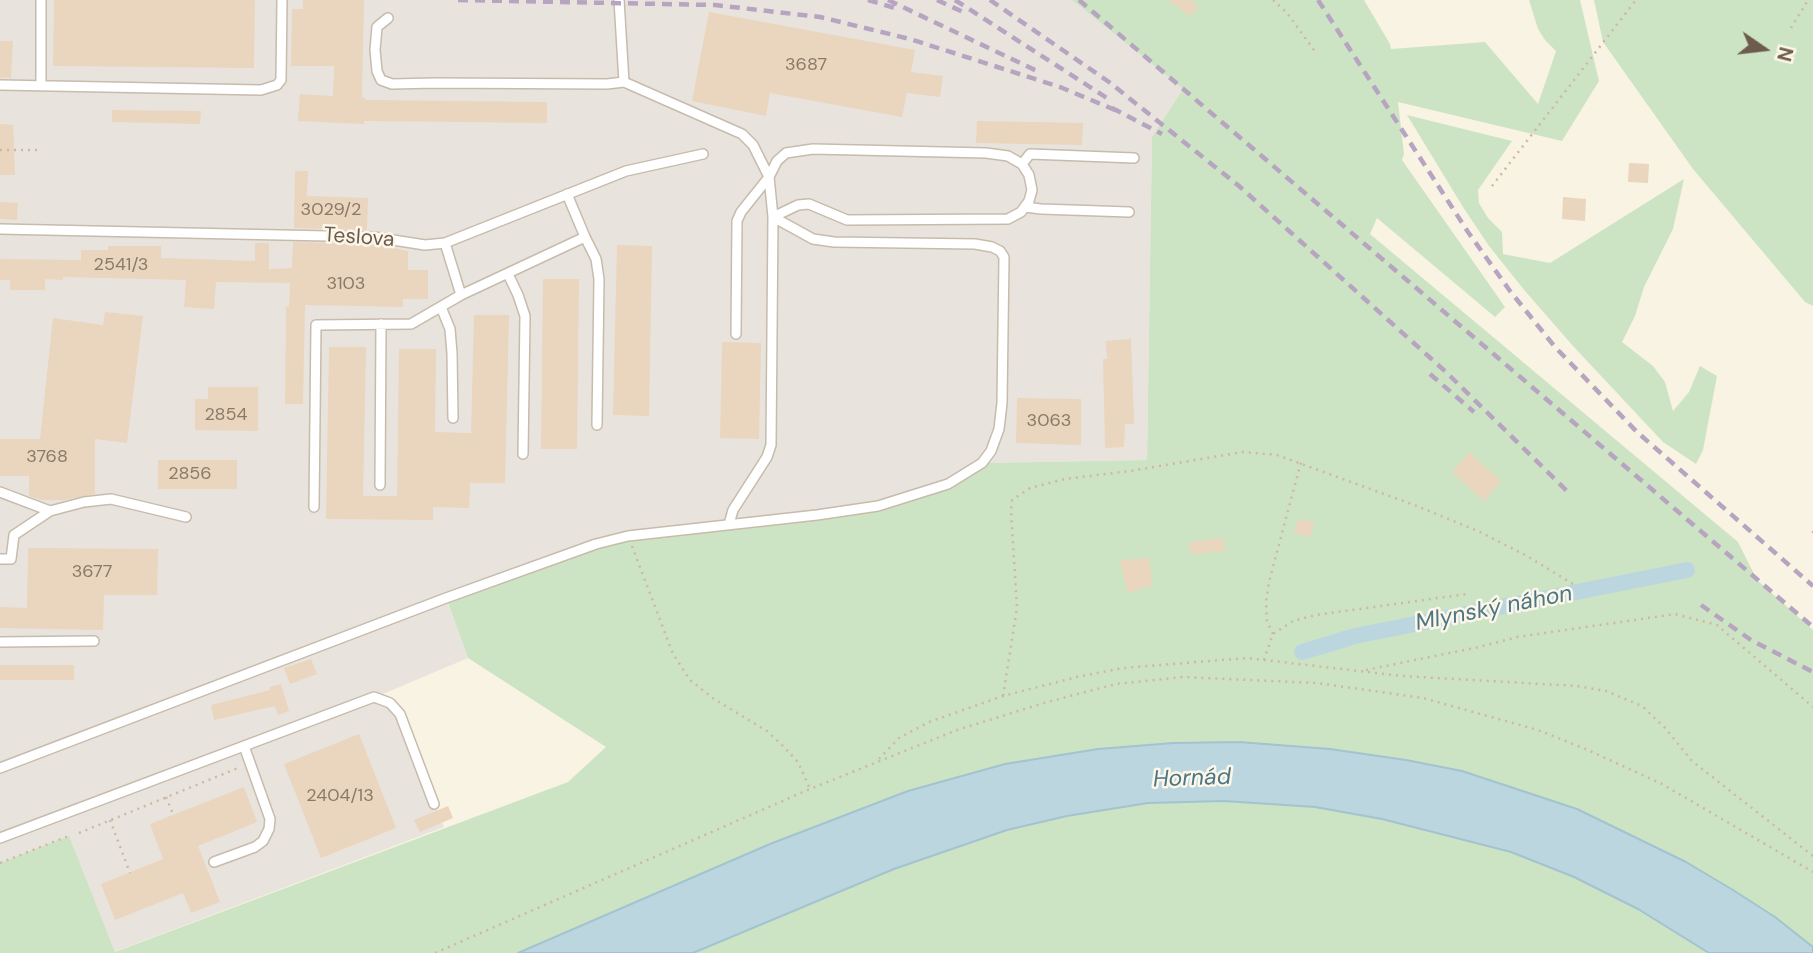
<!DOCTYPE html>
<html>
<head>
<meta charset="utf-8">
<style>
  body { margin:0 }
  #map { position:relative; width:1813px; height:953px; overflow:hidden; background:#f9f3e3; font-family:"DM Sans",sans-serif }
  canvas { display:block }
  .north { position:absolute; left:1729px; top:14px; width:70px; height:70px; -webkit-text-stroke:5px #fcf7e9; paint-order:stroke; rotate:104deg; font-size:19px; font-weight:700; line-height:28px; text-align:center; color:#6d5c4d }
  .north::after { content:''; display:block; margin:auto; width:24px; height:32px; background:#6d5c4d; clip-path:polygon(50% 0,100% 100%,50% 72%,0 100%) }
</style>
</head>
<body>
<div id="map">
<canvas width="1813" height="953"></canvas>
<div class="north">N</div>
</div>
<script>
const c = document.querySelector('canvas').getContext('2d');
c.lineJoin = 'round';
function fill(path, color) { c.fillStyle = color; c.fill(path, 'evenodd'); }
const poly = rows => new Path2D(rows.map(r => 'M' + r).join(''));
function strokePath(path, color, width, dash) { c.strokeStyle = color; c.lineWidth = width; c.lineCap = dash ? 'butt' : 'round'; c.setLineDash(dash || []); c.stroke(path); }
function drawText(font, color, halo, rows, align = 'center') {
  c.font = font + ' "DM Sans",sans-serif'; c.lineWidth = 5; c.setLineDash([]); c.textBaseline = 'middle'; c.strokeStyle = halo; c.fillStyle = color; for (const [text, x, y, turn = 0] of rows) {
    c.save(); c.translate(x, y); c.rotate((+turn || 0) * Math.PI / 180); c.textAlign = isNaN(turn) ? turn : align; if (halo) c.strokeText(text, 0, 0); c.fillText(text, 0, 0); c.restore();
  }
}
const industrial = poly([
  [0,0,1072,0,1183,89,1152,138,1147,460,982,463,909,498,446,599,468,658,376,697,400,714,444,827,114,952,69,837,0,863]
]);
const green = poly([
  [1072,0,1364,0,1390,44,1391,49,1485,42,1538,104,1556,51,1545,40,1538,29,1529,0,1580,0,1599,81,1562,141,1398,102,1404,154,1402,160,1505,307,1495,317,1377,218,1370,234,1738,542,1757,580,1813,630,1813,947,1775,917,1686,862,1577,809,1173,743,1098,749,1005,764,908,791,770,844,518,953,0,953,0,863,69,836,115,952,568,782,606,747,468,658,446,598,596,544,817,515,909,498,982,463,1147,460,1152,137,1183,89],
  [1594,0,1813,0,1813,306,1805,302,1693,169,1603,42],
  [1407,115,1512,141,1478,190,1479,203,1488,218,1502,232,1503,254,1550,263,1684,179,1673,229,1644,287,1635,316,1622,342,1653,366,1665,382,1673,411,1689,392,1700,366,1717,376,1703,450,1696,464,1663,442,1573,346,1525,291,1489,246,1463,207],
  [1224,801,1315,807,1382,819,1511,852,1574,877,1638,909,1709,953,693,953,894,869,1007,830,1067,816,1148,803]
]);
const water = poly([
  [1239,742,1330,749,1406,760,1462,771,1577,809,1686,862,1733,890,1775,917,1813,947,1813,953,1709,953,1638,909,1574,877,1511,852,1382,819,1315,807,1224,801,1148,803,1067,816,1007,830,894,869,693,953,518,953,770,844,908,791,1005,764,1098,749,1173,743,1239,742]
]);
const canal = poly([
  [1302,652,1355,636,1687,570]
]);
const building = poly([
  [54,0,255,0,254,68,53,66],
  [303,0,364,0,362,97,365,98,365,100,547,102,547,123,364,121,364,124,298,121,300,94,333,96,334,66,291,66,292,9,303,9],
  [1168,0,1190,0,1198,6,1190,16],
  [709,12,915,50,911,72,943,76,940,97,907,93,902,117,770,93,766,116,692,101],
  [0,41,13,41,11,78,0,78],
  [112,110,201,111,200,124,112,122],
  [977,121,1083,123,1082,145,976,143],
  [0,124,13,125,15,175,0,175],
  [1629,163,1649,164,1648,183,1628,182],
  [295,171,308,171,307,196,368,198,367,230,294,228],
  [1563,197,1586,199,1585,221,1562,219],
  [0,202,18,203,17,220,0,219],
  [293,242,373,244,389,247,408,251,408,270,428,270,428,299,403,299,403,307,305,305,303,404,285,404,286,307,289,307,290,283,216,282,214,309,184,307,186,280,63,277,63,280,45,279,45,290,10,290,10,280,0,280,0,259,81,260,81,250,108,250,108,246,161,246,161,258,255,261,255,243,269,243,269,269,292,268],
  [617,245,652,246,649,416,613,415],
  [543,279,579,279,577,449,541,449],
  [105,312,143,316,127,443,95,439,95,494,64,500,41,500,29,496,29,476,0,476,0,439,40,439,53,318,103,325],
  [474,315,509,315,505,483,470,483,469,508,433,507,433,520,326,519,329,347,366,347,363,496,397,496,399,349,436,349,435,432,471,433],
  [1131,339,1134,424,1125,424,1124,447,1105,448,1103,359,1107,359,1106,341],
  [722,342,761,343,759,439,720,438],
  [208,387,258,387,258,431,195,430,195,399,208,399],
  [1017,398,1081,399,1081,445,1016,443],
  [1469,452,1501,481,1484,501,1452,472],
  [158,460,237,460,237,489,158,489],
  [1298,519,1314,522,1310,537,1294,533],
  [1224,538,1225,551,1191,554,1189,542],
  [28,548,158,549,157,595,104,595,103,630,0,628,0,607,27,608],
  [1149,558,1152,585,1128,593,1120,562,1121,560],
  [311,659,317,674,290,684,284,668],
  [0,665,74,665,74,680,0,680],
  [281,684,289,711,278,715,275,706,214,720,211,705,270,690,270,687],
  [359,734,396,828,321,858,284,764],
  [244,787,257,822,198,846,220,902,191,913,183,893,115,920,101,884,163,859,150,824],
  [448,806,453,818,420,832,414,820]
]);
const path = poly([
  [1273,0,1287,13,1314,50],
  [1791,28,1808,0],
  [0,150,40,150],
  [1492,186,1636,0],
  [1813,531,1813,536],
  [632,546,673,654,690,680,714,699,767,731,784,747,798,762,810,789],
  [1273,634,1267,621,1266,601,1269,582,1301,462],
  [1264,660,1273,634,1293,621,1316,615,1467,594],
  [1366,670,1479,647,1517,637,1675,614,1717,625,1813,707],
  [1003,696,1017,608,1011,511,1012,500,1030,488,1065,479,1130,471,1243,452,1277,455,1417,506,1480,532,1527,556,1573,584],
  [879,759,899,738,929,722,1003,696,1077,677,1123,668,1247,658,1402,676,1577,686,1606,691,1642,706,1665,728,1692,761,1813,856],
  [166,797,173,814],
  [110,820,130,873],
  [79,833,238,768],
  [0,863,71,835],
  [435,953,810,789,957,730,1044,703,1116,684,1182,677,1317,683,1423,698,1538,730,1588,750,1662,784,1813,872]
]);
const lane = poly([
  [619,0,624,82],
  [0,85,261,90,277,85,281,80,282,0],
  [41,86,41,0],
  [1022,164,1030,154,1134,158],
  [567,194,585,237],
  [1025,207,1041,209,1129,212],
  [0,229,374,237,425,245,445,243,626,171,703,154],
  [508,274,518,295,525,316,523,454],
  [461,295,585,237,596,259,599,279,597,425],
  [441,307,450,329,452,353,453,418],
  [380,485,381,324],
  [0,492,50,511],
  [314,507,316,325,411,324,461,295,445,243],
  [729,524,733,510,767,457,771,445,773,217,798,205,809,204,847,220,1008,219,1021,212,1029,201,1032,190,1029,175,1022,164,1008,156,986,153,813,149,786,153,777,161,769,177,741,212,737,221,736,334],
  [0,559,11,559,14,535,50,511,84,502,111,499,186,517],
  [0,642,94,641],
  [0,768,446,598,596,544,628,536,817,515,878,506,948,484,982,463,991,451,999,429,1002,403,1004,257,1000,251,992,247,975,244,834,242,813,239,773,217,769,177,753,145,742,134,624,82,607,84,435,83,392,84,381,80,377,71,375,50,377,27,388,18],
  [0,838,374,697,390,703,400,714,434,804],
  [214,862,255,847,263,841,269,829,270,819,244,746]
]);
const rail = poly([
  [458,0,715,5,820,17,910,39,1060,87,1120,112],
  [868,0,898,9],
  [888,0,1037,71],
  [937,0,963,12],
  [955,0,1110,100],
  [990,0,1109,82,1239,186,1446,372,1567,491],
  [1079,0,1813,627],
  [1318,0,1468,232,1510,291,1555,347,1637,432,1813,586],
  [1112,108,1162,134],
  [1430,374,1474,412],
  [1701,605,1751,640,1813,672]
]);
const numberNames = [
  ["3687",806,65],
  ["3029/2",331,210],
  ["2541/3",121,265],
  ["3103",346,284],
  ["2854",226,415],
  ["3063",1049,421],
  ["3768",47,457],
  ["2856",190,474],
  ["3677",92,572],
  ["2404/13",340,796]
];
const streetNames = [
  ["Teslova",359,238,4]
];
const waterNames = [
  ["Mlynský náhon",1494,609,-11],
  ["Hornád",1192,779,-2]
];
fill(industrial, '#e8e4dd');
fill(green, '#cde4c4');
fill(water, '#bbd6df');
strokePath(water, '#a2c3cf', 2);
strokePath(canal, '#bbd6df', 16);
fill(building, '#ead5be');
strokePath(lane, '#c7bbac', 12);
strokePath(path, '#ceb8a2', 2.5, [2, 5]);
strokePath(lane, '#fff', 9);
strokePath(rail, '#b6a4c0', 4.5, [10, 7]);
drawText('18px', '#8c7a69', null, numberNames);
drawText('21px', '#6d5c4d', '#fcf7e9', streetNames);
drawText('italic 23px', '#4d7584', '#fcf7e9', waterNames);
</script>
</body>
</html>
